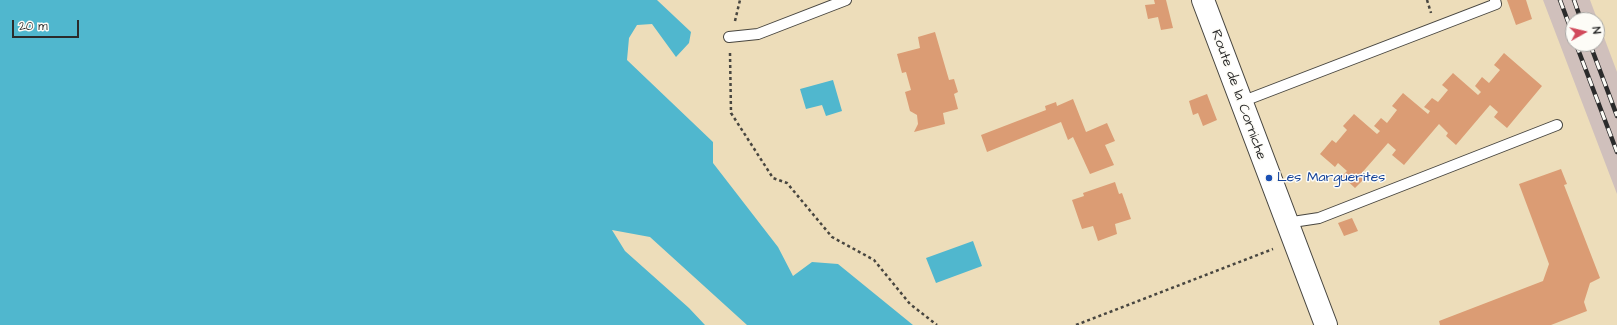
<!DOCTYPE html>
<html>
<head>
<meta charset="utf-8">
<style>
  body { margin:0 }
  #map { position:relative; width:1617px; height:325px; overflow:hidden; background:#edddba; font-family:"Architects Daughter",sans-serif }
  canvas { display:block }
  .north { position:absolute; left:1565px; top:12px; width:40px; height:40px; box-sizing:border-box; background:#fdfcf7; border:1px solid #a9a8a5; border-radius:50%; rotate:82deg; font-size:11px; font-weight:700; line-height:16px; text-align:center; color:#2b2b2b }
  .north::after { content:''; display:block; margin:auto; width:14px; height:18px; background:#d1495b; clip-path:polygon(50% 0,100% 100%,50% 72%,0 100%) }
  .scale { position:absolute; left:12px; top:20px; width:67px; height:18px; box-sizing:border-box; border:2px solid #2b2b2b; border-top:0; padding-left:5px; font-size:12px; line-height:14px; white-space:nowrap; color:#2b2b2b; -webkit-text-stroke:3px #fdfcf7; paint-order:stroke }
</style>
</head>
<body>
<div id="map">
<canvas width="1617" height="325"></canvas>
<div class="north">N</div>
<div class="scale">20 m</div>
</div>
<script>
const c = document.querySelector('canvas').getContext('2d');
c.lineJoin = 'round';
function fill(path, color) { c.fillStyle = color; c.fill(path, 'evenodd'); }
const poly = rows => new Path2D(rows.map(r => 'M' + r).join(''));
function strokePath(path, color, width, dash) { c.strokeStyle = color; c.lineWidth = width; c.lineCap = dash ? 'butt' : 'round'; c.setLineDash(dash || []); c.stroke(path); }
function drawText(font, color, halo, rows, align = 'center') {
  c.font = font + ' "Architects Daughter",sans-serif'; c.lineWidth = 3; c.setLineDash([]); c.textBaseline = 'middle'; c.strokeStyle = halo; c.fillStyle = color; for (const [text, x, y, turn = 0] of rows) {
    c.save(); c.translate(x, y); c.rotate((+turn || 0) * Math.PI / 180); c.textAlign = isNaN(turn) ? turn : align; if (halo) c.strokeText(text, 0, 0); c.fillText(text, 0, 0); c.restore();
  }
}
const industrial = poly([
  [1543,0,1590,0,1617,72,1617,194],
  [1573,20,1597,20,1597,44,1573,44]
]);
const water = poly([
  [0,0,657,0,691,32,689,43,676,57,652,24,637,25,629,38,627,60,713,142,713,163,778,247,793,276,812,262,838,264,913,325,747,325,650,237,612,230,625,251,689,308,705,325,0,325],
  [833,80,842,111,826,116,822,105,806,109,800,89],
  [973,241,982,266,936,283,926,258]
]);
const building = poly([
  [1154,0,1166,0,1173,28,1161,30,1158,17,1148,19,1145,5,1155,4],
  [1507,0,1526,0,1532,19,1516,25],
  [935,32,949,80,954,79,958,92,954,94,958,109,943,113,945,124,914,132,918,124,917,115,910,111,905,92,911,90,906,72,902,73,897,54,920,48,918,37],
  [1504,53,1542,86,1507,128,1494,117,1498,112,1490,105,1456,145,1446,136,1448,133,1439,124,1404,165,1392,155,1396,150,1388,143,1360,175,1364,179,1355,188,1342,176,1347,171,1338,163,1335,167,1320,154,1332,140,1336,143,1347,130,1343,126,1354,114,1377,134,1380,131,1374,126,1381,118,1387,123,1397,110,1392,106,1403,93,1428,114,1430,111,1424,107,1432,98,1438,102,1448,90,1442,85,1453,73,1478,95,1481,92,1475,86,1482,77,1489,83,1500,70,1494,65],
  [1207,94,1217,120,1203,126,1198,113,1193,115,1189,101],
  [1073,99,1086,132,1107,123,1115,141,1105,145,1114,165,1090,174,1073,137,1068,140,1061,122,987,152,981,135,1046,110,1045,106,1056,102,1057,106],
  [1561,169,1567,184,1564,185,1600,278,1590,283,1584,302,1587,311,1551,325,1440,325,1439,321,1543,281,1549,264,1519,184],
  [1115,182,1119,194,1122,193,1131,219,1115,224,1117,234,1098,241,1093,226,1082,229,1072,200,1084,196,1083,193],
  [1352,218,1358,231,1344,236,1338,223]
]);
const path = poly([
  [1427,0,1431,13],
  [735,21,740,0],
  [730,53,731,113,773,178,787,183,832,237,874,260,910,304,937,325],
  [1076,325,1273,249]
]);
const lane = poly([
  [729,37,758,34,846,0],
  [1241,102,1496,4,1495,0],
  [1286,223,1319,218,1557,125]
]);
const primary = poly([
  [1203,0,1326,325]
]);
const rail = poly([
  [1560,0,1573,35],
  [1574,0,1581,20],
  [1576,44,1617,152],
  [1590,44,1617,116]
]);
const markers = [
  [1269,178,4,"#1a4fb4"]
];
const streetNames = [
  ["Route de la Corniche",1238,95,70]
];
const transitNames = [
  ["Les Marguerites",1277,178]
];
fill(industrial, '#d0c0bc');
fill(water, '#50b7ce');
fill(building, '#db9c74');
strokePath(lane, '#484640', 12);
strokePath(primary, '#484640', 24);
strokePath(path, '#484640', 2.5, [3, 3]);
strokePath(lane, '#fff', 10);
strokePath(primary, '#fff', 22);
strokePath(rail, '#2b2b2b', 4.5);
strokePath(rail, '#fdfcf7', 3, [9]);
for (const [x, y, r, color] of markers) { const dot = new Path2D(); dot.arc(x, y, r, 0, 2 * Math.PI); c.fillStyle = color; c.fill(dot); strokePath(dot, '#fdfcf7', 1.5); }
drawText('14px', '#2b2b2b', '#fdfcf7', streetNames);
drawText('14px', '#164399', '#fdfcf7', transitNames, 'left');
</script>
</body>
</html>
